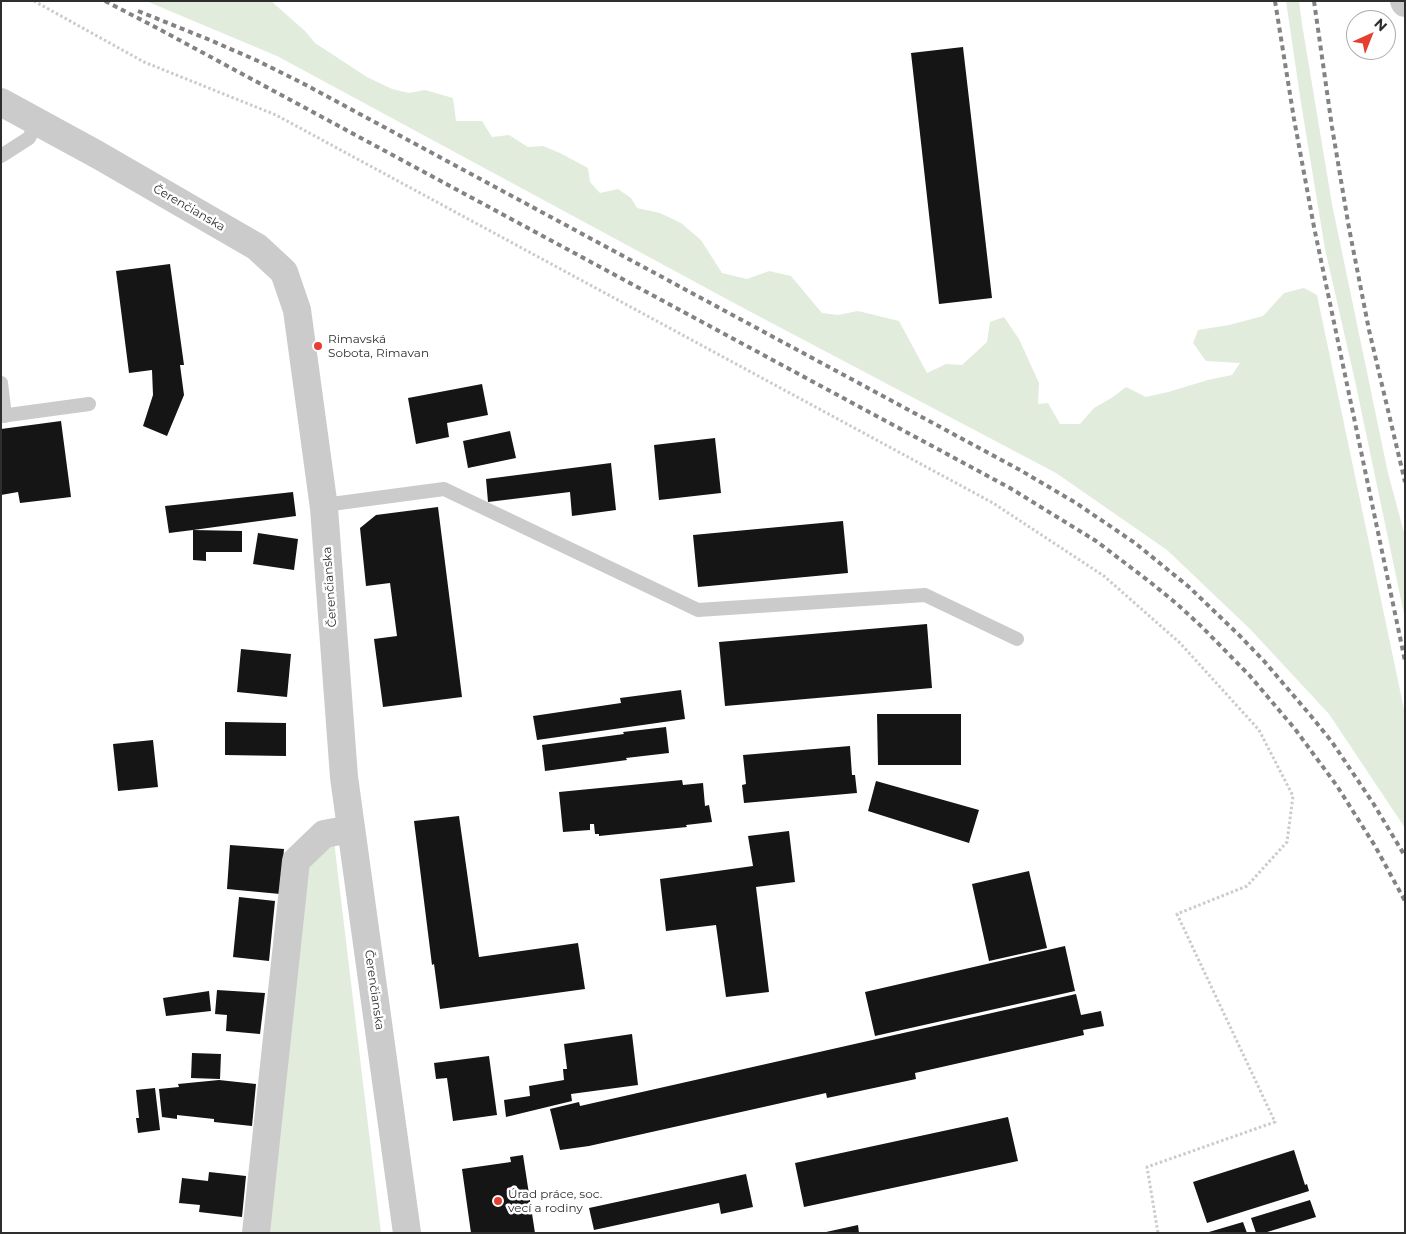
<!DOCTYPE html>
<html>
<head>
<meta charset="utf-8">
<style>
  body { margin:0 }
  #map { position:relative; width:1406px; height:1234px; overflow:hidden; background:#fff; font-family:Montserrat,sans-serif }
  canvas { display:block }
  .frame { position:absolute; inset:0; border:2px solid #2e2e2e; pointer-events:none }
  .north { position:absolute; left:1346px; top:10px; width:50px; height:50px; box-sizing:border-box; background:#fff; border:1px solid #ababab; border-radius:50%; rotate:44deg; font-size:14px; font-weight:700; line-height:20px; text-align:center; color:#2e2e2e }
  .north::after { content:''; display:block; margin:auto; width:18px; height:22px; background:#e53f31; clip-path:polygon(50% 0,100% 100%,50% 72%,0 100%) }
</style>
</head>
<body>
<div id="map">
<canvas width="1406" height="1234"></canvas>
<div class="frame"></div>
<div class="north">N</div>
</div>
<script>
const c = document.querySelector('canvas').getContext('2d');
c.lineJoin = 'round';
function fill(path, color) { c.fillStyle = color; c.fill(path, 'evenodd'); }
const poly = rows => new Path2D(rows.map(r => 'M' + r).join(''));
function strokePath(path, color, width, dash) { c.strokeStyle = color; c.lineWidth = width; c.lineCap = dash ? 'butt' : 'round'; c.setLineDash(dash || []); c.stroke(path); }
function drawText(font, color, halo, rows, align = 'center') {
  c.font = font + ' Montserrat,sans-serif'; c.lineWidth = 5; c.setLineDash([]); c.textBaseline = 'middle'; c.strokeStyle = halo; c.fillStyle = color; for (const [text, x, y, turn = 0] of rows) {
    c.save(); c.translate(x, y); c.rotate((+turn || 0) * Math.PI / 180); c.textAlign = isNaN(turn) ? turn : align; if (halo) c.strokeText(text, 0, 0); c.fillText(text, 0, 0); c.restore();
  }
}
const green = poly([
  [146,1,271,1,305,31,315,43,367,77,392,89,409,93,425,90,453,98,456,121,482,121,492,137,509,135,528,147,543,146,560,153,588,168,590,182,600,193,618,189,631,198,637,208,660,213,681,223,701,240,722,273,747,279,769,271,791,276,822,313,838,315,858,311,899,321,927,373,946,364,962,365,987,342,990,322,1004,317,1019,339,1039,383,1038,404,1048,403,1060,424,1080,424,1094,408,1113,397,1126,387,1146,397,1168,392,1208,380,1232,375,1240,363,1206,361,1193,343,1198,330,1229,325,1263,316,1284,293,1304,288,1317,295,1405,714,1405,828,1329,714,1250,629,1167,550,1056,473,747,310,277,56],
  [1286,1,1299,1,1302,24,1332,204,1388,473,1405,536,1405,619,1355,381,1325,249,1301,103],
  [334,841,381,1233,264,1233,308,868]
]);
const building = poly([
  [963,47,992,298,939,304,911,53],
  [170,264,184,365,180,365,184,395,167,436,143,426,153,395,152,370,129,373,116,271],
  [482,384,488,415,447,423,449,437,416,444,408,398],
  [61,421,71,497,20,503,18,492,1,495,1,429],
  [510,431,516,458,468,468,463,441],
  [715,438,721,493,659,500,654,445],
  [611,463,616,510,572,516,570,492,488,502,486,479],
  [293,492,296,516,193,530,242,531,242,552,206,552,206,561,193,560,193,530,169,533,165,506],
  [438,507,462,697,383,707,374,639,397,636,390,583,366,586,360,528,376,515],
  [843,521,848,573,698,587,693,535],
  [258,533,298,539,294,570,253,564],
  [927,624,932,688,725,706,719,642],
  [241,649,291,654,287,697,237,692],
  [681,690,685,719,537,740,533,716,621,703,620,698],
  [877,714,961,714,961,765,878,765],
  [225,722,286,723,286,756,225,755],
  [666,727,669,753,626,758,627,760,545,771,542,745,624,734,623,732],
  [153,740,158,787,118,791,113,744],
  [850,746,852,775,855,775,857,793,744,803,742,785,746,784,743,755],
  [682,780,683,785,703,783,705,806,709,805,712,822,686,825,687,827,599,836,599,834,595,834,594,824,590,824,590,830,563,832,559,792],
  [876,781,979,810,969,843,868,811],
  [459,816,479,957,578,943,585,989,440,1009,434,964,432,965,414,821],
  [789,831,795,882,756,887,769,992,726,997,716,925,666,931,660,879,753,866,748,836],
  [230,845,284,849,280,894,227,889],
  [1029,871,1047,948,989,961,972,884],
  [239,897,275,901,269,961,233,957],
  [1065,946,1075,991,875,1036,865,992],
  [217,990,265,993,260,1034,226,1031,227,1015,215,1014],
  [209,991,211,1011,166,1016,163,998],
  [1076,994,1081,1015,1101,1011,1104,1026,1083,1030,1084,1035,915,1073,916,1079,827,1098,826,1093,589,1146,560,1150,550,1109,579,1102,580,1106],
  [632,1034,638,1085,571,1094,572,1101,506,1117,504,1100,530,1096,529,1086,564,1080,563,1069,567,1069,564,1044],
  [192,1053,221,1054,220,1079,191,1078],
  [489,1056,497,1115,453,1121,447,1078,436,1079,434,1063],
  [219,1080,256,1084,252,1126,214,1122,214,1119,177,1115,177,1119,162,1117,159,1089,179,1087,178,1084],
  [155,1088,160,1130,138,1133,136,1118,139,1118,136,1090],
  [1008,1117,1018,1161,804,1207,795,1163],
  [1294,1150,1305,1185,1307,1184,1309,1191,1207,1223,1193,1182],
  [523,1155,535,1233,471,1233,462,1169,511,1162,510,1157],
  [209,1172,246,1176,242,1217,199,1212,200,1205,179,1203,182,1178,208,1181],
  [746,1174,753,1207,721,1214,719,1203,594,1230,589,1208],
  [1310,1200,1316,1217,1264,1233,1256,1233,1251,1218],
  [1243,1222,1247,1233,1209,1233,1209,1232],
  [858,1225,859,1233,826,1233,826,1232]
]);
const path = poly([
  [34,1,144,62,276,115,993,503,1104,576,1180,643,1259,730,1293,796,1287,842,1247,886,1177,914,1275,1122,1147,1167,1158,1233]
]);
const lane = poly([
  [1,156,29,138,37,122],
  [1,383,5,416],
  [1,416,89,404],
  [324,505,444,489,698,610,925,595,1017,639]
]);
const street = poly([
  [1404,1,1405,3],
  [1,102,98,155,257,247,284,272,297,310,324,508,344,777,407,1233],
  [256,1233,296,861,324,834,351,829]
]);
const rail = poly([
  [105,1,157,28,1010,488,1096,541,1150,582,1177,604,1202,627,1250,676,1295,729,1337,786,1375,846,1405,901],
  [1275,1,1294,119,1314,227,1405,661],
  [1314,1,1332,127,1349,228,1369,330,1405,482],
  [138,11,210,40,258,61,306,85,1020,470,1076,503,1135,543,1189,587,1240,636,1264,661,1311,716,1332,742,1373,803,1405,856]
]);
const markers = [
  [318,346,5,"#e53f31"],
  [498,1201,5,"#e53f31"]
];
const streetNames = [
  ["Čerenčianska",189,208,30],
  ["Čerenčianska",330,587,-94],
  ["Čerenčianska",374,990,82]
];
const poiNames = [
  ["Rimavská",328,339],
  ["Sobota, Rimavan",328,353],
  ["Úrad práce, soc.",508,1194],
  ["vecí a rodiny",508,1208]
];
fill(green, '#e2ecdc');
fill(building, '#151515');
strokePath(path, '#cbcbcb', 3, [2.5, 2.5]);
strokePath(lane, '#cbcbcb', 14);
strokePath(street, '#cbcbcb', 28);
strokePath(rail, '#838383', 4, [5, 4]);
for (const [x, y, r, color] of markers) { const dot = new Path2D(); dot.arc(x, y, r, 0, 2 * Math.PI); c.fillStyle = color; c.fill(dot); strokePath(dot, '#fff', 2); }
drawText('12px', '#2e2e2e', '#fff', streetNames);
drawText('12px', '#2e2e2e', '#fff', poiNames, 'left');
</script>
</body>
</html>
